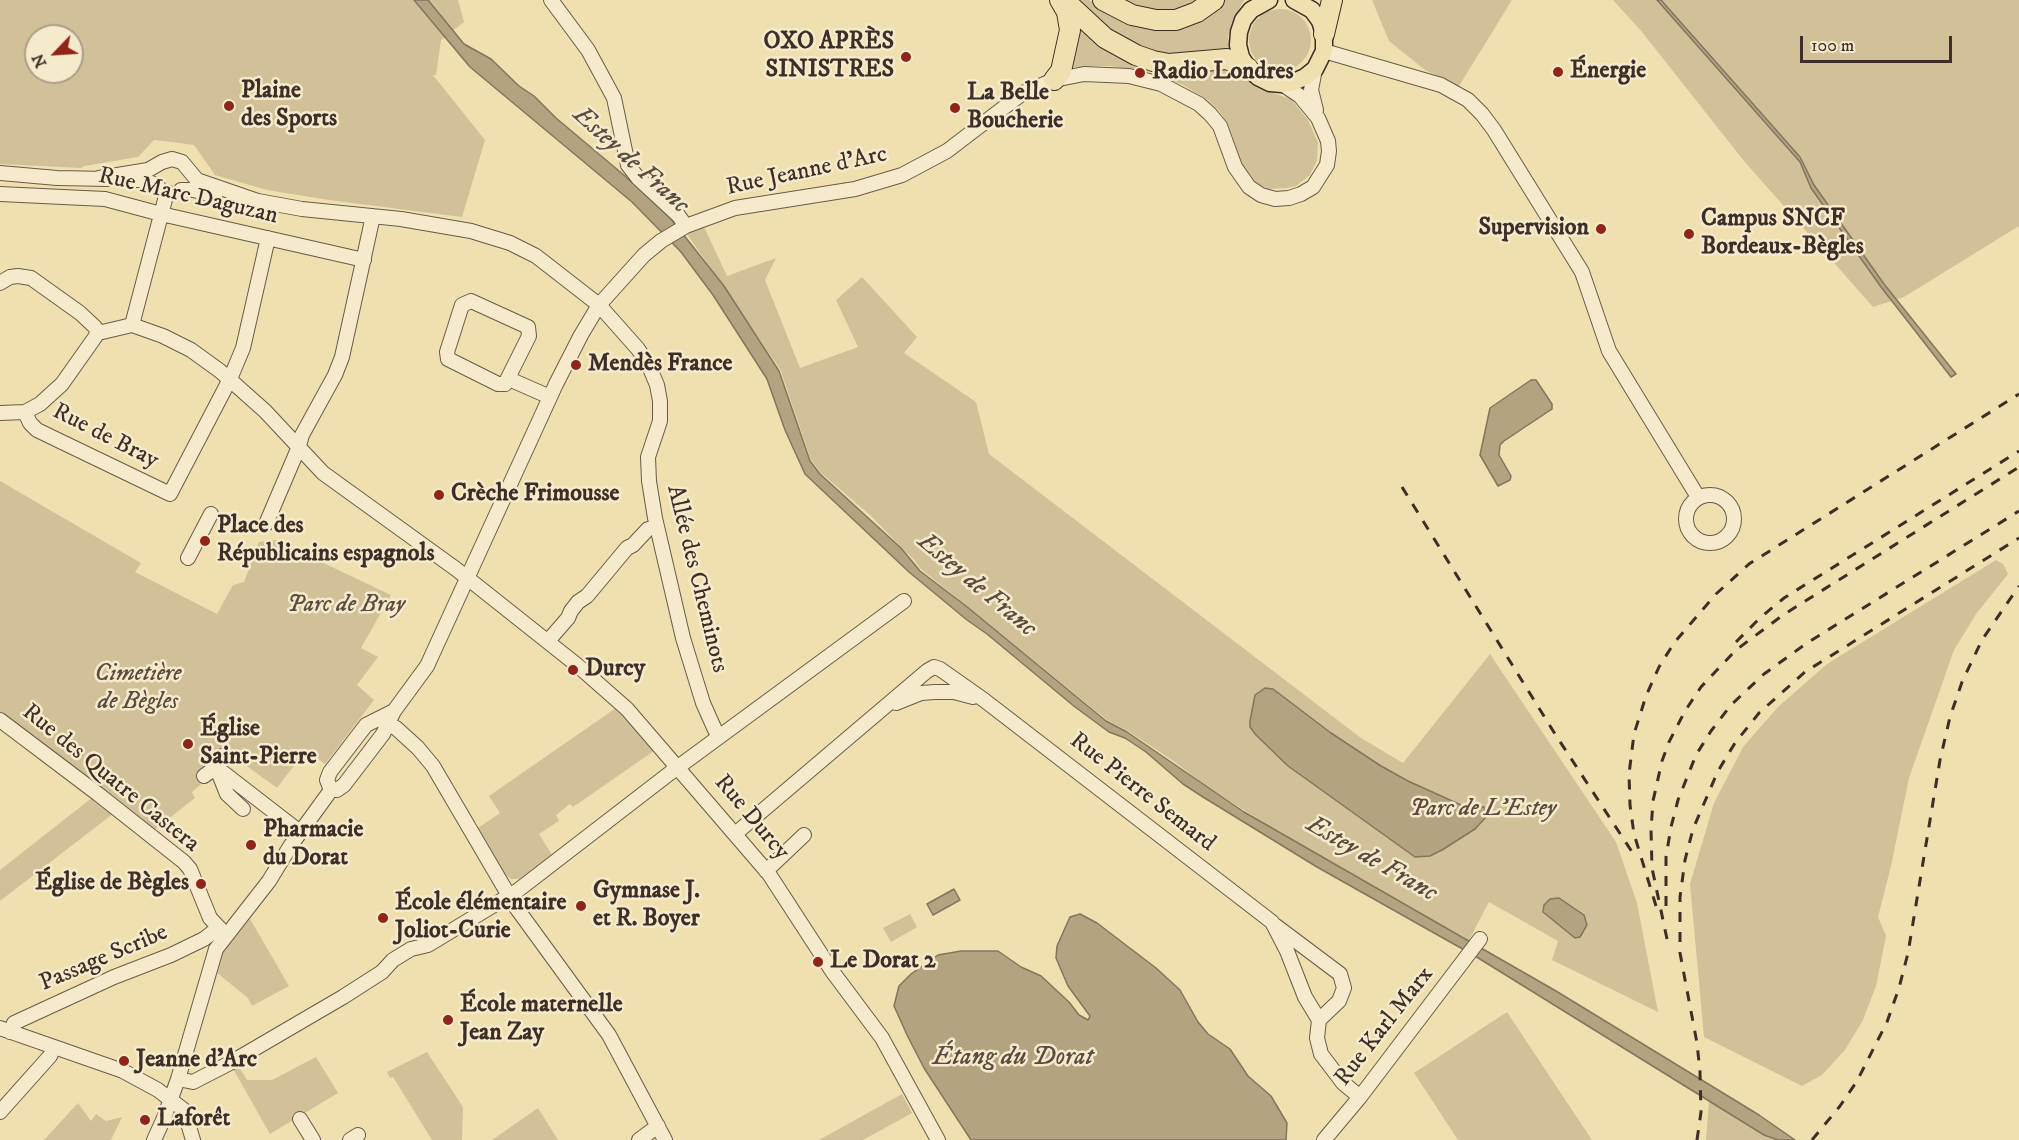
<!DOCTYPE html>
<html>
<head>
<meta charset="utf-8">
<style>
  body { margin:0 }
  #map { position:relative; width:2019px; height:1140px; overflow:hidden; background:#f0dfaf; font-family:"IM FELL DW Pica",serif }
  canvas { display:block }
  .north { position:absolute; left:24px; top:24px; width:60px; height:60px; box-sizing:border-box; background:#f5eacb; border:2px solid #ab9f89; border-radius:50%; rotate:245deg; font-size:16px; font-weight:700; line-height:24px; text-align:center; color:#3d2f27 }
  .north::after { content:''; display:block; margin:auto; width:21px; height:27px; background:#8f2418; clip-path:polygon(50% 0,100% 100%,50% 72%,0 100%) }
  .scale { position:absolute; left:1800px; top:36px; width:152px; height:27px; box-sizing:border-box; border:3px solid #3d2f27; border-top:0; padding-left:8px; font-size:18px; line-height:21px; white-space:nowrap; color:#3d2f27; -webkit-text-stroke:4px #f5eacb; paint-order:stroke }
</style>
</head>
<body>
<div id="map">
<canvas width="2019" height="1140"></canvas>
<div class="north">N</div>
<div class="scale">100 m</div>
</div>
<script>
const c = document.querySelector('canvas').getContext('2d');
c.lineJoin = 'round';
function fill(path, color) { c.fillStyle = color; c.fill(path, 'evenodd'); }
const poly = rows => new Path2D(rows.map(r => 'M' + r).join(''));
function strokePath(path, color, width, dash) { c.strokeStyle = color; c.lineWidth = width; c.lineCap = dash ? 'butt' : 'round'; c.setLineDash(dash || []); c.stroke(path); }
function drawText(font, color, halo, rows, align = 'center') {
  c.font = font + ' "IM FELL DW Pica",serif'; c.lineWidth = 5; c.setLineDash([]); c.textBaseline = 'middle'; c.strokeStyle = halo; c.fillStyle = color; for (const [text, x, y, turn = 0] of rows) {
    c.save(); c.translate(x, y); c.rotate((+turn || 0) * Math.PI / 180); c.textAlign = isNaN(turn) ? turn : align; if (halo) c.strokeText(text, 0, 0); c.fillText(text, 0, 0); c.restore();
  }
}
const green = poly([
  [0,0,458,0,464,22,441,40,436,75,433,75,485,140,462,217,329,200,267,190,215,175,194,145,179,143,154,140,138,157,84,166,81,168,0,164],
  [36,36,72,36,72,72,36,72],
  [1068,0,1089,0,1128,19,1159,25,1220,0,1244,0,1232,22,1228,37,1232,57,1188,59,1136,52],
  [1117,0,1199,0,1184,9,1163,12,1137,8],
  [1372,0,1512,0,1459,86,1425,70,1389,41],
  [1613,0,2019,0,2019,226,1904,297,1873,307,1744,161,1642,32],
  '1249 40a31 31 0 1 1 62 0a31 31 0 1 1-62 0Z',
  [1072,15,1111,47,1222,62,1261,89,1291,99,1308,120,1318,143,1317,160,1310,175,1296,186,1287,188,1268,189,1257,183,1247,173,1242,164,1228,124,1220,112,1208,100,1183,85,1151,72,1110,66,1089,66,1066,68],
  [704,227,727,276,776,258,765,280,800,368,858,347,836,300,862,277,917,337,904,353,976,402,989,454,1361,738,1403,763,1490,654,1616,842,1637,903,1658,1012,1552,960,1558,941,1489,902,1469,940,1264,823,1205,785,1172,760,1128,731,1107,720,921,569,915,561,870,515,821,473,811,460,780,369,687,234],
  [0,481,141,563,135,572,217,614,233,585,244,582,259,542,275,540,391,595,361,648,378,657,357,685,374,700,325,764,306,750,277,788,244,764,237,763,222,753,218,753,213,760,206,780,192,792,195,798,154,830,0,712],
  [1996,560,2003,564,2008,574,1976,614,1954,650,1909,778,1891,866,1878,917,1886,936,1876,986,1863,1020,1845,1050,1822,1075,1802,1086,1704,1037,1690,884,1714,803,1743,747,1778,707,1827,664],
  [616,708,654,751,573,807,570,804,556,815,559,821,539,834,552,855,519,879,511,879,505,874,478,828,500,813,489,796],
  [93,797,114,813,0,901,0,870],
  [910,914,917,927,891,942,883,928],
  [250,919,289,986,252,1006,248,998,216,972,223,952],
  [1507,1012,1592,1140,1458,1140,1414,1073],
  [427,1052,463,1107,462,1140,432,1140,393,1077,390,1078,387,1072],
  [316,1057,338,1093,270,1134,232,1067,237,1064,247,1080,272,1080],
  [902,1094,912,1113,885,1128,863,1140,819,1140],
  [1709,1100,1764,1135,1777,1140,1706,1140],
  [78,1103,91,1121,96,1114,106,1121,122,1117,111,1140,44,1140],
  [538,1108,558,1140,492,1140]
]);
const water = poly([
  [414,0,428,0,464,44,491,59,519,86,534,96,556,118,625,176,671,219,724,286,779,371,810,461,820,474,901,548,920,571,966,606,1106,721,1127,732,1244,812,1556,991,1759,1115,1795,1140,1778,1140,1764,1135,1475,956,1317,867,1203,797,1183,784,1146,752,1125,738,1109,732,1075,707,987,634,967,620,909,572,805,474,785,430,767,379,713,295,681,252,632,202,470,67,414,0],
  [1657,0,1661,0,1800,157,1814,185,1884,284,1956,374,1951,377,1881,287,1811,188,1800,162,1657,0],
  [1531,380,1536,380,1552,404,1552,409,1504,441,1500,445,1499,455,1511,476,1510,480,1498,486,1480,455,1490,408,1531,380],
  [1265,688,1273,689,1331,733,1381,766,1408,781,1461,805,1484,807,1487,816,1475,829,1442,850,1430,856,1415,857,1288,766,1256,735,1250,727,1250,721,1255,695,1265,688],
  [954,889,960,900,933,915,927,904,954,889],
  [1559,898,1584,915,1587,925,1580,937,1575,938,1543,912,1544,905,1550,899,1559,898],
  [1080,914,1097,923,1156,968,1180,990,1198,1022,1208,1034,1230,1049,1248,1076,1271,1096,1287,1123,1286,1140,971,1140,924,1068,908,1037,894,1006,899,986,911,974,938,955,961,951,998,951,1021,967,1041,976,1069,1002,1079,1015,1088,1020,1090,1016,1068,986,1056,958,1057,946,1070,917,1080,914]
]);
const minor = poly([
  [551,0,588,50,614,98,628,165,638,178,678,215,686,226],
  [1324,51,1441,85,1468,100,1482,114,1494,130,1582,272,1609,351,1698,497],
  [1315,69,1311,90,1316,110],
  [0,173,57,178,109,179],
  [99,178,148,170,162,162,172,159,182,162,197,180,258,201,302,209,401,219,471,231,510,243,536,256,599,305,638,349,649,366,657,385,660,401,660,421,648,457,649,481,655,518,683,638,703,703,715,730,720,736],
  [128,180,144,180,158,186],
  [181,190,194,190,215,196],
  [0,194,105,199,161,214,364,260],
  [0,283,10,277,18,276,31,278,80,313,95,327,98,333],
  [471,301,528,327,529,336,505,384,498,384,448,359,447,352,462,305,471,301],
  [132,325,167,192],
  [509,379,550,397],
  [25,412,30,423,37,430,170,494,230,379,243,348,268,238],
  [0,413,25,412,40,404,62,384,98,333,132,325,163,336,191,350,220,371,265,411,323,473,456,569,577,665,627,709,769,874,832,971,882,1038,938,1140],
  '1686 519a24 24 0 1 1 48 0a24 24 0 1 1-48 0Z',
  [266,524,298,449,302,435,335,375,342,357,373,216],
  [188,558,211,514],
  [548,641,568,618,571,611,578,602,587,596,627,548,633,545,648,529,657,527],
  [896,703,921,693,935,692,954,692,973,697],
  [0,720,98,794,184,862,190,869,210,918,226,935],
  [389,725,396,728,418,748,433,766,515,906,609,1035,665,1140],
  [216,767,300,832],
  [217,769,227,794,243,809],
  [204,776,216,767,224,755],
  [331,790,327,780,330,772,366,725,394,711],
  [735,834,927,671,934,667,940,669,984,700,1272,922,1287,951,1305,997,1319,1020,1317,1038,1321,1054,1343,1083,1360,1097],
  [766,871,804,835],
  [1276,926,1340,974,1344,988,1339,1001,1319,1020],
  [0,1028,123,1071,158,1090,184,1110,193,1140],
  [10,1032,14,1023,114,977,171,955,204,939,218,928],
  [178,1079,193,1082,230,1063,343,997,382,972,393,960,411,949,428,945,517,891,670,773,904,601],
  [0,1112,50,1056,54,1047],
  [300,1119,313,1140],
  [154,1140,164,1118,178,1079,216,949,269,881,291,845,331,790,337,790,344,785,383,734,394,711,427,666,556,384,581,335,599,305,644,255,661,241,686,226,735,208,855,189,902,175,947,151,1023,93,1054,80,1084,74,1129,76,1161,84,1199,104,1210,114,1220,126,1235,167,1249,187,1261,195,1275,199,1289,198,1301,194,1313,187,1327,165,1329,151,1328,141,1318,118,1300,96,1282,84],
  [350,1140,358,1135],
  [639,1140,658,1126],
  [1324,1140,1360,1097,1480,939]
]);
const major = poly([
  [1269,0,1251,10,1243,20,1239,32,1238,45,1241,57,1248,68,1258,77,1270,83,1282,84,1294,82,1305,77,1315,69,1324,51,1324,34,1320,21,1312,10,1294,0]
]);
const highway = poly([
  [1064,0,1105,38,1136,55,1153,61,1169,64,1227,59,1248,68],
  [1103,0,1132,15,1156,20,1176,20,1197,12,1214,0],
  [1324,34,1332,0],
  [1054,80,1061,71,1070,30,1067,12,1060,0]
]);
const rail = poly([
  [1402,487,1555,734,1636,858],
  [1736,642,1761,617,1784,598,2019,451],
  [1656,906,1634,834,1630,805,1629,774,1634,734,1646,696,1659,667,1674,643,1716,594,1749,564,2019,394],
  [1666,906,1666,857,1671,827,1678,800,1696,755,1711,731,1731,705,1764,674,1807,643,2019,511],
  [1667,939,1652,868,1651,830,1653,801,1662,761,1669,742,1685,711,1701,687,1736,650,1783,615,2019,467],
  [1697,1140,1701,1112,1700,1072,1697,1043,1680,953,1680,897,1685,860,1693,829,1718,771,1735,743,1759,713,1805,672,2019,538],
  [1812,1140,1840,1106,1857,1081,1887,1022,1899,988,1908,953,1940,760,1950,717,1962,682,1982,640,2019,586]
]);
const markers = [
  [906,57,6,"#8f2418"],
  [1558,72,6,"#8f2418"],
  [1140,73,6,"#8f2418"],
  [229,106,6,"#8f2418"],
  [955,108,6,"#8f2418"],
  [1601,229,6,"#8f2418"],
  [1689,234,6,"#8f2418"],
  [576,365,6,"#8f2418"],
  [439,495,6,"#8f2418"],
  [205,541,6,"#8f2418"],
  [573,670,6,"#8f2418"],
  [188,744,6,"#8f2418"],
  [251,845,6,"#8f2418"],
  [201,884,6,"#8f2418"],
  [581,906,6,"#8f2418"],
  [383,918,6,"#8f2418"],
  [818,962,6,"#8f2418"],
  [448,1020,6,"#8f2418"],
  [124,1061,6,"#8f2418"],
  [145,1120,6,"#8f2418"]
];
const poiNames = [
  ["OXO APRÈS",894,43,"right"],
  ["SINISTRES",894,71,"right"],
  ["Énergie",1570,72],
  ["Radio Londres",1152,73],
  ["Plaine",241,92],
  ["des Sports",241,120],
  ["La Belle",967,94],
  ["Boucherie",967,122],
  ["Campus SNCF",1701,220],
  ["Bordeaux-Bègles",1701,248],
  ["Supervision",1589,229,"right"],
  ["Mendès France",588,365],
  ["Crèche Frimousse",451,495],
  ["Place des",217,527],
  ["Républicains espagnols",217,555],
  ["Durcy",585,670],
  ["Église",200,730],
  ["Saint-Pierre",200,758],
  ["Pharmacie",263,831],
  ["du Dorat",263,859],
  ["Église de Bègles",189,884,"right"],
  ["Gymnase J.",593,892],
  ["et R. Boyer",593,920],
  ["École élémentaire",395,904],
  ["Joliot-Curie",395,932],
  ["Le Dorat 2",830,962],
  ["École maternelle",460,1006],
  ["Jean Zay",460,1034],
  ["Jeanne d'Arc",136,1061],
  ["Laforêt",157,1120]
];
const streetNames = [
  ["Rue Jeanne d'Arc",807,172,-12],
  ["Rue Marc Daguzan",188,197,13],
  ["Rue de Bray",105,437,27],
  ["Allée des Cheminots",696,579,76],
  ["Rue des Quatre Castera",110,779,39],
  ["Rue Pierre Semard",1142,793,38],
  ["Rue Durcy",751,818,50],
  ["Passage Scribe",104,959,-23],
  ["Rue Karl Marx",1385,1027,-52]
];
const parkNames = [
  ["Parc de Bray",346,606],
  ["Cimetière",138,675],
  ["de Bègles",138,703],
  ["Parc de L'Estey",1483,810]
];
const waterNames = [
  ["Estey de Franc",630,161,42],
  ["Estey de Franc",976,586,40],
  ["Estey de Franc",1371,860,30],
  ["Étang du Dorat",1013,1059]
];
fill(green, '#d2c198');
fill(water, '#b3a381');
strokePath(water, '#84755d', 1.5);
strokePath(minor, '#6a5b49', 16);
strokePath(major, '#3d2f27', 19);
strokePath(highway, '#3d2f27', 22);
strokePath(minor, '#f5eacb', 14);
strokePath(major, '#f0dfaf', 16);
strokePath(highway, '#f0dfaf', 20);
strokePath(rail, '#3d2f27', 3, [10, 10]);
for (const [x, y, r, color] of markers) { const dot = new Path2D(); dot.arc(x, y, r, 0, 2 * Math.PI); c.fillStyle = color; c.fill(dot); strokePath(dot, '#f5eacb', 2); }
drawText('bold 24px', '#3d2f27', '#f5eacb', poiNames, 'left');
drawText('24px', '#3d2f27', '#f5eacb', streetNames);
drawText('italic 24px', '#5b4c3e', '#f5eacb', parkNames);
drawText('italic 26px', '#5a4c3e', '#f5eacb', waterNames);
</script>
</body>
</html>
